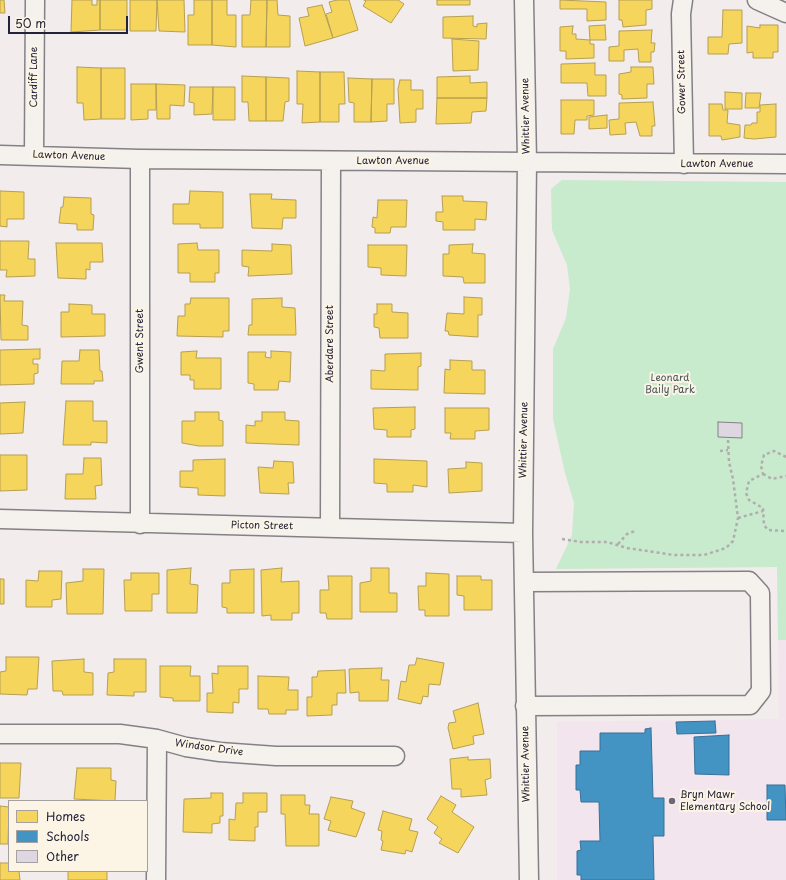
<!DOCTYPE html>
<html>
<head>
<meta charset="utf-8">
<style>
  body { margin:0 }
  #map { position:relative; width:786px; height:880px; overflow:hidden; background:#f2ecec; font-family:"Playpen Sans",sans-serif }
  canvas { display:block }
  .legend { position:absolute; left:8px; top:800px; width:140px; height:72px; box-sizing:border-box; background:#fcf5e5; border:1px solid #a5a1a1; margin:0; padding:5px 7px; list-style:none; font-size:12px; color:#22223b }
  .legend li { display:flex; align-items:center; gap:8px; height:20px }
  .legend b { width:20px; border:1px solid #a5a1a1 }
  .scale { position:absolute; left:8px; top:16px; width:120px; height:18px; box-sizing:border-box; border:2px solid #22223b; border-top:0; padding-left:5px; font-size:12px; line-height:14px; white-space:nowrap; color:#22223b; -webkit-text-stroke:3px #fcf5e5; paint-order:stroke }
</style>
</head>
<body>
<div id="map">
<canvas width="786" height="880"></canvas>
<ul class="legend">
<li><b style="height:11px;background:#f6d55c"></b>Homes</li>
<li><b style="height:11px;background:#4393c3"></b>Schools</li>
<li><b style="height:11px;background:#ded6e0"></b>Other</li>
</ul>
<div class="scale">50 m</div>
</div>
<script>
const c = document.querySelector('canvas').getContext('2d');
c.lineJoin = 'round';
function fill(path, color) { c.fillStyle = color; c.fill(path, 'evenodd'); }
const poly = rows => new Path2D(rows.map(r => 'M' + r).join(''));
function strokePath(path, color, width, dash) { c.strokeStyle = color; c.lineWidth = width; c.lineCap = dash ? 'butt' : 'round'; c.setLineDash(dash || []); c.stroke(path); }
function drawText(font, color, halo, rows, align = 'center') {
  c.font = font + ' "Playpen Sans",sans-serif'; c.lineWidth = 4; c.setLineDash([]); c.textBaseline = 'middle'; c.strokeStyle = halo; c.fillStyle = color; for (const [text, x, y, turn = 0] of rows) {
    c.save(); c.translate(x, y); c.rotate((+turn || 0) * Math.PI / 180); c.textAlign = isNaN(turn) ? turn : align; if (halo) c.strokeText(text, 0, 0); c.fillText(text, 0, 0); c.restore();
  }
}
const built = poly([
  [778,640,786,640,786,880,557,880,557,722,779,719]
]);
const green = poly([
  [562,180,786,182,786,640,778,640,777,567,556,569,572,535,574,503,565,473,553,419,553,349,566,318,570,289,567,265,552,230,551,189]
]);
const homes = poly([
  [0,0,4,0,5,13,0,13,0,0],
  [72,0,92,0,92,5,97,5,97,0,100,0,100,30,71,32,72,0],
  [100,0,127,0,127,30,100,30,100,0],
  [130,0,157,0,156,31,130,31,130,0],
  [157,0,184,0,185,32,159,31,157,0],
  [194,0,212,0,212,45,188,45,188,15,194,15,194,0],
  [212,0,227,0,227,15,236,15,236,47,212,45,212,0],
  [251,0,267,0,266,47,242,47,242,15,250,15,251,0],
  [267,0,277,0,278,15,290,16,290,47,266,47,267,0],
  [337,0,349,0,358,30,333,38,326,14,332,12,329,2,337,0],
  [364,0,398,0,404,4,391,23,363,6,366,1,364,0],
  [437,0,470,0,470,5,437,5,437,0],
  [560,0,606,2,606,20,587,21,587,9,560,9,560,0],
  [619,0,652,0,652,9,646,10,646,25,623,27,622,20,619,20,619,0],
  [322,5,333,38,305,46,299,18,309,16,307,8,322,5],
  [723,10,742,10,742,43,729,44,728,54,708,54,708,37,722,37,723,10],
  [473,16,473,26,477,27,477,24,487,23,486,39,443,38,443,17,473,16],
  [605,25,606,40,590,40,589,26,605,25],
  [760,25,778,25,778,52,773,52,773,58,753,58,753,52,747,53,747,26,760,28,760,25],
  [573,26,572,34,576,34,576,39,590,40,590,44,594,44,594,58,566,59,566,51,560,51,560,27,573,26],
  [652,30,651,43,655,43,654,52,651,52,651,62,639,62,638,49,624,50,624,61,609,61,609,47,619,46,619,31,652,30],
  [452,39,479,41,478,70,453,71,452,39],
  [595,63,595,75,606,75,606,96,588,96,587,83,561,83,561,64,595,63],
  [77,67,101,68,101,119,84,120,83,103,77,103,77,67],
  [631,67,653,67,654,84,647,84,647,98,622,99,622,95,619,94,619,74,631,72,631,67],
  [101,68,125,68,125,119,101,119,101,68],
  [297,71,320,72,320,122,302,123,303,104,297,104,297,71],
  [320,72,344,72,345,104,339,104,339,122,320,122,320,72],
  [242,76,266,77,266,121,249,121,248,102,242,102,242,76],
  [470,76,470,83,487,82,487,98,437,98,437,77,470,76],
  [266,77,289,78,289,101,285,102,283,121,266,121,266,77],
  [348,78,372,79,371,122,354,122,354,103,349,102,348,78],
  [372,79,394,79,394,104,387,104,387,121,371,122,372,79],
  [400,80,411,80,411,90,423,90,423,109,416,109,416,122,400,123,398,89,400,80],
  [131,84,156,84,156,110,148,110,148,119,131,120,131,84],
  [156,84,185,85,184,106,170,105,170,119,157,119,156,84],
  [190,87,213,87,212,114,194,115,194,103,189,102,190,87],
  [213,87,235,87,235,120,213,120,213,87],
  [725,92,742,93,742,109,725,109,725,92],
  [746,93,761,93,759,108,745,108,746,93],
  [437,98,487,98,486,111,472,112,471,123,436,124,437,98],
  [561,100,594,100,594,115,587,116,587,120,575,120,574,134,561,134,561,100],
  [653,102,655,126,652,126,652,136,640,136,636,122,625,123,626,134,610,135,609,120,619,119,619,103,653,102],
  [709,104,722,104,723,110,728,110,727,123,740,125,740,137,722,140,721,136,709,136,709,104],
  [776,104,776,137,754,139,744,138,745,125,751,125,752,123,757,123,757,112,760,112,760,105,776,104],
  [607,115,607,128,589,129,589,117,607,115],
  [0,191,24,192,24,219,7,219,7,227,0,226,0,191],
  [190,191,223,192,223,228,200,228,200,224,173,224,173,204,189,204,190,191],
  [250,194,272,194,271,199,296,200,296,218,283,218,282,229,252,228,250,194],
  [442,196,463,196,463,201,487,202,486,220,475,219,475,230,443,230,443,222,436,221,436,212,443,212,442,196],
  [64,197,91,198,91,214,94,215,93,230,77,230,77,224,59,223,61,207,63,207,64,197],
  [378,200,407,200,406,227,391,227,390,233,375,233,375,228,372,227,373,217,377,218,378,200],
  [0,241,29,241,28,259,35,259,35,276,6,277,7,270,0,270,0,241],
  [56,243,102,243,103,262,90,262,90,270,86,269,86,279,58,278,56,243],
  [197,243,198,250,219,250,219,273,215,273,215,282,190,282,190,273,178,273,178,244,197,243],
  [272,244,291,245,292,274,248,276,249,267,242,266,242,250,272,251,272,244],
  [473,244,472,253,485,254,485,283,464,283,463,277,443,276,443,254,449,254,449,245,473,244],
  [368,245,407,245,406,276,381,275,381,268,368,267,368,245],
  [0,295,5,295,4,301,23,301,22,325,28,326,28,340,1,340,0,295],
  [464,297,482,298,482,315,478,315,478,337,449,335,448,331,445,331,447,313,464,314,464,297],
  [191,298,229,298,229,331,223,331,223,337,177,336,178,316,185,316,185,304,190,304,191,298],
  [282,298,282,307,295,308,296,335,248,335,249,325,252,325,252,299,282,298],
  [69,304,92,305,92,314,105,314,105,336,61,337,61,312,69,312,69,304],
  [377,304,392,304,392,312,408,313,408,338,380,338,379,328,374,327,374,314,377,314,377,304],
  [40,349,40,359,33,359,33,364,38,364,38,373,34,374,34,384,0,385,0,350,40,349],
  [80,350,99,350,100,371,102,371,103,381,94,381,94,384,61,384,62,361,79,361,80,350],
  [197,351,196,358,221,358,221,389,194,389,194,380,190,380,190,375,181,375,181,352,197,351],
  [271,351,291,352,290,382,279,381,278,390,254,390,254,384,248,383,248,352,266,352,265,357,271,358,271,351],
  [421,353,421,366,418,367,418,390,371,389,371,370,385,371,385,354,421,353],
  [450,360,472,361,472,370,485,370,485,394,444,393,445,369,450,370,450,360],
  [66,401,93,401,93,421,107,421,107,443,91,442,91,445,63,445,66,401],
  [25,402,23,433,0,434,0,403,25,402],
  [415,407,415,429,411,430,411,437,387,437,387,430,374,429,373,408,415,407],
  [445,408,489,408,489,430,475,431,475,439,450,439,451,433,445,433,445,408],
  [195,412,219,412,219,420,223,421,223,446,199,446,182,443,182,421,195,421,195,412],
  [262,412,285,412,285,420,299,421,299,445,246,443,246,425,255,426,255,421,262,421,262,412],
  [0,455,27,455,27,490,0,491,0,455],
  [84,458,101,458,102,485,95,486,96,499,65,499,66,474,83,474,84,458],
  [225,459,225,496,198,495,198,488,180,487,180,471,193,471,193,460,225,459],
  [374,459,427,461,427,487,413,485,413,492,387,492,387,484,374,483,374,459],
  [274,461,293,462,294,483,288,483,289,494,260,493,258,467,273,468,274,461],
  [466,462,482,463,482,491,449,493,448,469,466,468,466,462],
  [191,568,190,584,198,585,197,613,167,613,167,570,191,568],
  [282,568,281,582,299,581,299,613,292,613,292,620,271,620,271,615,262,616,261,570,282,568],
  [371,568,389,568,389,593,397,593,397,612,360,612,360,583,371,581,371,568],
  [83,569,104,569,103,614,67,614,66,583,83,581,83,569],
  [254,569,254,613,227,613,227,608,222,607,222,583,230,583,230,570,254,569],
  [39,571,62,571,61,599,52,600,52,607,26,607,26,580,38,581,39,571],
  [131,573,159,573,159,594,152,594,152,611,125,611,124,580,131,580,131,573],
  [426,573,449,574,449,616,425,616,425,610,419,610,418,586,426,586,426,573],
  [328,576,352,576,352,619,327,619,326,613,320,613,320,590,329,590,328,576],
  [457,576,481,576,481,580,492,580,492,610,464,610,464,596,457,595,457,576],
  [0,579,4,579,4,604,0,604,0,579],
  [6,657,39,657,37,689,28,689,27,695,0,694,0,672,6,671,6,657],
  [417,658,444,663,440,685,429,684,428,697,423,696,421,704,398,699,401,681,406,682,409,665,415,665,417,658],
  [84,659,84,672,93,673,93,695,63,695,62,691,53,691,52,661,84,659],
  [114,659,146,659,146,692,134,692,134,696,107,695,108,673,114,672,114,659],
  [160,666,191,666,190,676,200,676,200,701,173,701,173,698,160,697,160,666],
  [218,666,248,666,248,689,239,689,239,703,233,702,233,713,207,712,207,693,213,693,212,673,218,674,218,666],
  [382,668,381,680,389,680,388,701,359,701,359,692,350,693,349,669,382,668],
  [345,670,346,693,337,693,337,705,332,705,332,715,307,716,307,697,312,697,312,677,317,677,318,671,345,670],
  [258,676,289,677,288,690,298,690,298,710,286,710,286,714,269,714,268,709,258,709,258,676],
  [478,703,484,734,473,736,474,744,453,749,448,728,449,723,456,722,453,711,478,703],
  [468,757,468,760,490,759,491,778,485,780,487,795,461,797,461,789,452,789,450,759,468,757],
  [0,763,21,763,19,798,0,798,0,763],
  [77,768,111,768,111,780,116,781,115,801,74,799,77,768],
  [211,793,223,793,223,816,220,816,220,823,212,824,212,833,183,832,184,799,211,798,211,793],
  [243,793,267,793,267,812,258,812,258,827,255,827,255,841,229,840,229,819,235,820,236,803,243,803,243,793],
  [281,795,305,795,305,805,310,805,309,814,319,814,319,846,286,846,285,814,281,814,281,795],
  [441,796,456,805,452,812,474,827,458,853,439,843,442,839,434,833,438,827,427,819,441,796],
  [331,797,353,801,351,808,365,813,356,837,328,830,331,821,324,819,331,797],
  [0,806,9,807,8,844,0,844,0,806],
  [383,811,412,819,409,830,418,832,412,852,406,850,405,854,381,850,383,841,381,840,382,831,378,830,383,811],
  [0,863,9,863,9,871,19,871,20,880,0,880,0,863],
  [68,871,107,871,107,880,68,880,68,871]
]);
const schools = poly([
  [715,721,716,733,677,734,676,722,715,721],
  [651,728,653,798,664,798,664,836,653,836,654,880,581,880,581,875,577,875,577,851,581,850,580,841,600,841,599,802,581,802,580,790,576,790,576,765,580,765,580,751,600,751,600,733,645,733,645,729,651,728],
  [729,735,729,775,695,774,694,737,729,735],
  [767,785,785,785,786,820,767,820,767,785]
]);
const building = poly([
  [718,422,742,423,742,438,718,437,718,422]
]);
const path = poly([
  [720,451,728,450],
  [786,457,774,451,764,455,761,466,763,474,749,481,746,493,749,500,763,508,764,525,768,530,786,531],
  [763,474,772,479,786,476],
  [738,518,763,511],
  [562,539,581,542,607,542,627,548,674,555,704,555,726,548,733,541,738,518,733,479,729,462,728,439],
  [618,544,627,534,635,531]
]);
const minor = poly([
  [524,0,527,161,523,533,529,880],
  [683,0,681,14,684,164],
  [757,0,786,13],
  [0,155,140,159,786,164],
  [34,155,35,0],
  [140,159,140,524],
  [0,519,523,533],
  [330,527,331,161],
  [524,582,749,581,760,593,761,691,750,705,525,706],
  [0,734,120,734,157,739,186,747,220,752,276,756,395,756],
  [156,880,157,739]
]);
const markers = [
  [672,801,4,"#6b6979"]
];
const streetNames = [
  ["Cardiff Lane",34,77,-90],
  ["Gower Street",682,82,-91],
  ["Whittier Avenue",526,116,-91],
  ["Lawton Avenue",69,156,2],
  ["Lawton Avenue",393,161],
  ["Lawton Avenue",717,164],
  ["Gwent Street",140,341,-90],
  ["Aberdare Street",330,344,-90],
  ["Whittier Avenue",524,440,-89],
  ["Picton Street",262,526,1],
  ["Windsor Drive",209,748,8],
  ["Whittier Avenue",526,764,-91]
];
const parkNames = [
  ["Leonard",670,378],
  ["Baily Park",670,390]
];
const poiNames = [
  ["Bryn Mawr",680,795],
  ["Elementary School",680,807]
];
fill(built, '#f2e5ed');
fill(green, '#c8eacd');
fill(homes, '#f6d55c');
strokePath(homes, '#b69f52', 1);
fill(schools, '#4393c3');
strokePath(schools, '#39719a', 1);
fill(building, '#ded6e0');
strokePath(building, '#848186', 1);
strokePath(minor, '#848186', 21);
strokePath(path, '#b0adad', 2.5, [3, 3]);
strokePath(minor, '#f5f1ec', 18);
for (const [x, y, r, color] of markers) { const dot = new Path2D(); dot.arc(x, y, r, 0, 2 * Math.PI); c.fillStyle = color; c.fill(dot); strokePath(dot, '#fcf5e5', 1.5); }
drawText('10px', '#22223b', '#fcf5e5', streetNames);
drawText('10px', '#435459', '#fcf5e5', parkNames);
drawText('10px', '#22223b', '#fcf5e5', poiNames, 'left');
</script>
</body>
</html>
